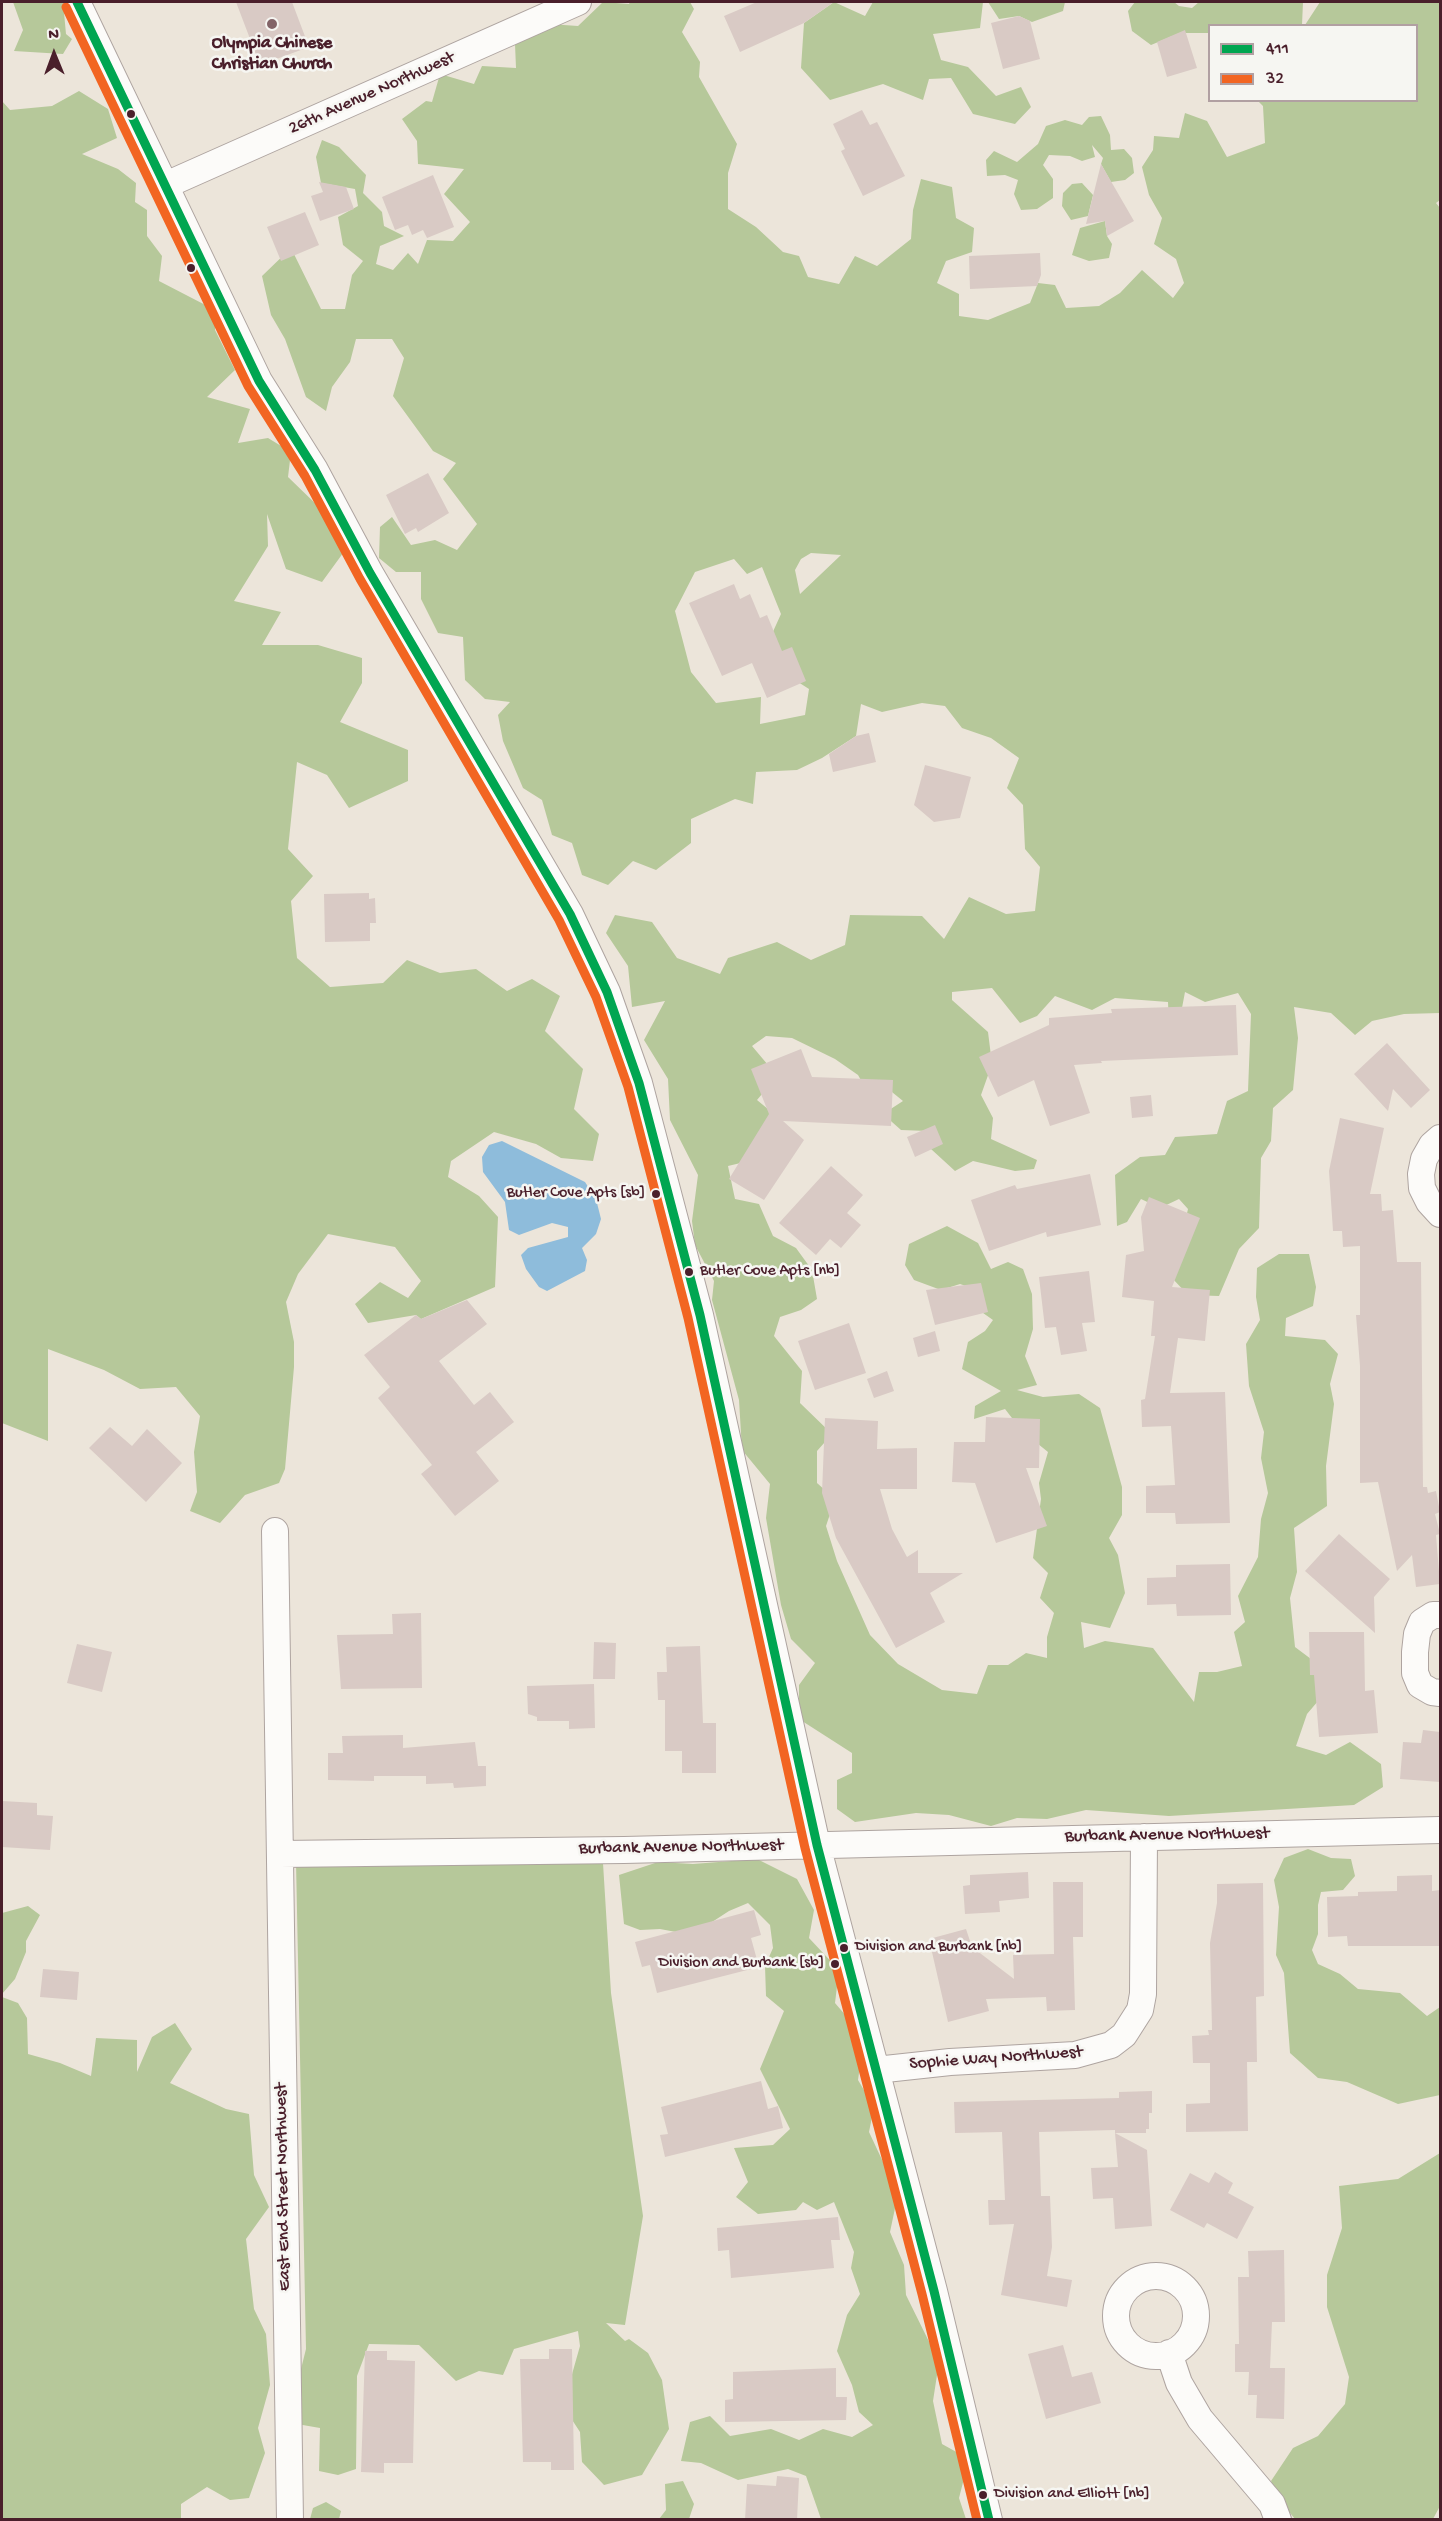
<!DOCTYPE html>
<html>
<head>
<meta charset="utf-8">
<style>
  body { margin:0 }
  #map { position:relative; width:1442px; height:2521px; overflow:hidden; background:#ece5da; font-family:"Gochi Hand",sans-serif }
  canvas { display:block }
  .frame { position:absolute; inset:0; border:3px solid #4a1f2b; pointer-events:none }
  .legend { position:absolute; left:1208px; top:24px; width:210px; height:78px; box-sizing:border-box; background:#f6f6f2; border:2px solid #b1a0a2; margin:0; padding:8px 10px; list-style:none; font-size:18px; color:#4a1f2b }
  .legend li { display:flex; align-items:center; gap:12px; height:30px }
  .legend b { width:30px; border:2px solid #b1a0a2 }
  .north { position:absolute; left:24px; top:24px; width:60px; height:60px; -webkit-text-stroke:4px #f6f6f2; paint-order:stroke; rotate:359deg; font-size:16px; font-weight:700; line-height:24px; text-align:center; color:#4a1f2b }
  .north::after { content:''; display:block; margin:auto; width:21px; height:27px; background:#4a1f2b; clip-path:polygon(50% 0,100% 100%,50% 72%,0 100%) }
</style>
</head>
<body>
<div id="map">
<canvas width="1442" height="2521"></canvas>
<div class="frame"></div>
<ul class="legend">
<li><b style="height:8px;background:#00a651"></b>411</li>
<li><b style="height:8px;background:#f26522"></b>32</li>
</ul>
<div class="north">N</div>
</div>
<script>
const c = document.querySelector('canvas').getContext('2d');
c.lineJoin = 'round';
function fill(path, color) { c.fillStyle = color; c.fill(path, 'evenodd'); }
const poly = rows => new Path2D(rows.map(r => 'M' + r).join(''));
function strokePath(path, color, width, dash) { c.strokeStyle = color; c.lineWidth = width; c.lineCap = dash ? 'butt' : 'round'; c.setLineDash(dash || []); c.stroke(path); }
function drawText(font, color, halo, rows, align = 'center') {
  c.font = font + ' "Gochi Hand",sans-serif'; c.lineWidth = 5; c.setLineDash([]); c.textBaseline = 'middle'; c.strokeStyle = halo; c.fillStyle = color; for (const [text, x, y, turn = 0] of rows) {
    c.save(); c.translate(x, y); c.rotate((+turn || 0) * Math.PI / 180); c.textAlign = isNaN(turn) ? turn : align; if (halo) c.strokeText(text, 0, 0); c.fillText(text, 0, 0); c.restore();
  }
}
const forest = poly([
  [13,2,63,2,66,34,72,39,63,54,14,51,23,30],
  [603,2,629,4,630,2,690,2,694,9,682,32,700,62,699,77,737,144,728,173,728,209,756,227,783,252,799,256,808,277,839,284,855,256,877,266,911,239,913,210,921,179,952,187,956,218,974,228,972,252,946,261,937,283,959,294,959,316,988,320,1030,303,1038,283,1055,285,1066,308,1099,306,1120,293,1142,270,1173,298,1184,283,1176,259,1154,244,1162,218,1149,195,1142,167,1153,150,1154,136,1179,138,1185,113,1207,121,1227,157,1265,143,1263,106,1258,101,1416,100,1416,26,1305,25,1320,2,1440,2,1440,200,1436,203,1440,208,1440,1013,1404,1014,1372,1021,1355,1035,1331,1013,1294,1007,1298,1038,1293,1090,1273,1108,1271,1141,1261,1158,1259,1228,1239,1249,1219,1296,1188,1295,1172,1278,1188,1209,1179,1199,1160,1208,1141,1199,1127,1222,1117,1226,1115,1175,1140,1157,1165,1155,1175,1137,1217,1134,1227,1101,1248,1091,1251,1014,1238,993,1205,1002,1185,992,1178,1029,1169,1029,1168,1002,1115,998,1092,1010,1055,996,1037,1016,1020,1023,992,988,952,992,952,1000,988,1032,992,1064,981,1095,993,1118,991,1139,1037,1160,1034,1169,1015,1171,973,1161,955,1171,931,1149,928,1131,901,1130,883,1114,903,1101,887,1088,866,1089,858,1075,835,1059,792,1038,766,1036,752,1046,768,1065,772,1082,757,1100,780,1119,753,1160,728,1166,735,1199,759,1204,773,1236,796,1248,812,1270,817,1299,801,1310,780,1317,774,1336,802,1371,800,1403,832,1434,817,1451,817,1483,835,1499,826,1526,837,1561,870,1635,898,1664,942,1690,977,1694,988,1665,1008,1665,1026,1653,1047,1658,1047,1637,1054,1613,1040,1598,1048,1573,1033,1558,1041,1499,1039,1483,1048,1452,1022,1431,1005,1409,974,1419,975,1406,1001,1391,962,1369,968,1342,985,1331,993,1320,966,1301,969,1287,960,1284,941,1290,914,1280,905,1265,909,1244,947,1226,978,1243,991,1269,1008,1262,1023,1269,1032,1294,1033,1329,1025,1356,1037,1385,1017,1390,1043,1397,1079,1394,1100,1408,1122,1487,1122,1515,1109,1538,1118,1555,1125,1593,1110,1628,1081,1622,1084,1648,1105,1641,1153,1648,1194,1702,1199,1672,1217,1672,1242,1666,1234,1632,1245,1622,1238,1596,1258,1557,1261,1519,1268,1493,1261,1458,1264,1432,1249,1386,1246,1344,1260,1320,1256,1297,1257,1268,1279,1254,1309,1254,1316,1287,1313,1306,1286,1318,1285,1336,1325,1340,1338,1354,1330,1384,1334,1404,1326,1466,1327,1506,1294,1528,1297,1572,1290,1598,1295,1647,1323,1668,1324,1694,1307,1714,1296,1746,1326,1755,1350,1742,1381,1764,1383,1787,1354,1805,1169,1816,1086,1810,1047,1819,1017,1818,991,1826,949,1815,916,1813,855,1822,837,1809,837,1780,852,1773,852,1753,799,1719,799,1685,815,1663,791,1639,781,1605,766,1518,770,1484,742,1450,739,1400,712,1300,714,1281,695,1245,692,1221,698,1175,670,1120,668,1079,644,1040,665,1001,632,1007,628,966,606,933,615,915,652,922,677,958,720,974,728,958,777,942,811,960,845,945,850,915,922,916,944,939,969,897,1006,914,1035,911,1040,867,1025,849,1023,805,1007,788,1019,758,991,738,962,728,945,706,922,703,882,712,861,704,856,736,822,758,797,770,756,772,753,804,735,799,691,819,691,843,656,870,633,861,608,885,582,875,572,843,552,835,542,800,523,788,503,741,498,715,510,702,485,699,465,680,463,637,438,633,421,599,421,572,396,572,379,558,380,527,392,517,411,545,435,540,457,550,477,524,443,479,456,463,433,451,393,396,404,358,392,339,356,339,350,362,332,387,326,411,306,397,285,339,271,315,262,276,291,248,321,309,345,309,352,275,363,261,343,245,338,217,358,206,355,189,321,183,316,157,322,140,339,147,366,175,363,193,382,212,384,226,404,236,380,246,376,264,393,270,408,253,418,264,427,240,453,241,470,222,444,194,464,169,418,164,417,141,402,119,426,101,432,102,440,74,474,84,482,66,516,68,515,44,520,22,578,26],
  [811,553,841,555,800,594,795,570,801,559],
  [734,559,747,574,762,567,781,614,771,636,784,673,809,689,805,715,760,724,761,697,716,703,691,672,675,611,695,572],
  [834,2,865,16,873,2,983,2,980,28,933,34,941,60,968,67,996,96,1021,87,1031,107,1015,124,973,114,951,78,929,79,923,100,883,84,830,100,801,68,804,23],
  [988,2,1065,2,1063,11,1032,22,1019,16,999,19],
  [1135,2,1174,2,1179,6,1192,8,1199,2,1303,2,1302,25,1210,26,1209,33,1180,33,1151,45,1132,31,1128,11],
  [79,91,108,109,117,138,82,154,118,169,136,183,135,202,147,210,147,236,162,256,159,281,215,310,215,330,235,370,207,397,250,409,238,443,268,438,291,452,288,477,319,507,346,549,322,582,286,569,267,514,268,546,234,601,281,612,262,645,318,645,362,658,362,683,340,722,408,750,408,781,349,808,327,775,297,762,288,849,313,876,291,901,297,958,330,987,383,983,407,960,440,973,476,969,507,991,532,979,560,996,545,1031,583,1069,574,1109,599,1134,593,1161,561,1158,536,1144,494,1132,451,1161,448,1177,479,1196,498,1217,495,1287,421,1319,416,1315,368,1323,355,1304,380,1282,408,1298,421,1281,395,1247,328,1234,298,1274,286,1302,294,1342,294,1367,285,1469,279,1483,245,1495,220,1523,190,1511,197,1492,194,1452,200,1416,176,1387,140,1389,104,1370,48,1349,48,1441,2,1423,2,101,10,110,52,106],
  [1101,116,1110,135,1111,150,1124,149,1132,158,1134,173,1125,180,1111,182,1101,164,1103,158,1092,145,1095,157,1082,161,1070,156,1049,155,1043,165,1053,179,1053,198,1037,209,1021,210,1014,194,1018,180,1005,175,987,176,986,160,994,151,1017,162,1038,144,1046,126,1065,120,1082,125,1089,117],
  [1082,183,1093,195,1088,216,1071,220,1062,206,1063,193,1072,184],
  [1105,221,1107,236,1112,244,1109,258,1089,261,1072,255,1080,228],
  [1308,1849,1331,1858,1351,1859,1355,1876,1343,1890,1321,1892,1318,1905,1318,1934,1312,1950,1318,1964,1340,1974,1358,1989,1400,1993,1427,2016,1440,2007,1440,2095,1398,2104,1347,2082,1318,2078,1290,2053,1284,1973,1276,1955,1279,1907,1274,1880,1284,1858],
  [757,1859,797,1879,814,1910,809,1938,839,1970,835,2003,864,2037,858,2080,874,2107,869,2132,898,2194,890,2232,904,2265,906,2295,939,2362,933,2401,942,2444,969,2459,959,2498,966,2519,821,2519,806,2476,788,2469,738,2480,701,2463,681,2461,690,2422,710,2416,730,2436,771,2429,799,2440,823,2429,852,2437,873,2425,859,2412,852,2385,837,2351,847,2315,860,2294,851,2268,854,2252,834,2202,817,2210,803,2202,796,2210,758,2214,736,2197,748,2182,734,2148,773,2145,790,2129,760,2069,784,2011,766,1996,765,1966,773,1948,770,1925,748,1903,729,1911,692,1935,660,1929,640,1930,624,1924,619,1875,658,1862,693,1864],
  [296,1862,603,1863,611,1993,643,2216,625,2325,606,2323,625,2341,629,2339,648,2353,662,2380,669,2429,642,2475,604,2485,582,2462,580,2432,563,2406,580,2346,578,2331,514,2349,503,2375,479,2371,456,2381,419,2345,369,2344,357,2376,356,2469,338,2475,319,2471,320,2428,297,2424,297,2385,306,2349],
  [28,1906,40,1915,26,1941,26,1952,15,1979,2,1994,2,1913],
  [2,1997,18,2003,27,2018,28,2054,60,2063,91,2076,96,2038,137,2040,137,2072,152,2037,175,2023,192,2049,170,2083,226,2109,249,2114,254,2175,269,2207,246,2239,254,2309,266,2334,270,2385,258,2428,265,2453,249,2498,230,2500,207,2487,181,2504,181,2519,2,2519],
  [1440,2153,1440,2506,1433,2519,1295,2519,1281,2502,1271,2481,1293,2448,1318,2436,1345,2404,1349,2377,1327,2307,1327,2275,1342,2228,1339,2186,1398,2179],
  [683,2481,694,2504,689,2519,659,2519,666,2510,665,2484],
  [326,2502,341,2511,339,2519,310,2519,313,2508]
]);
const water = poly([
  [502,1141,585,1182,596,1199,601,1219,596,1234,582,1248,587,1260,585,1271,547,1291,539,1287,526,1269,521,1255,528,1248,568,1237,568,1227,552,1223,519,1235,509,1230,505,1202,483,1172,482,1157,489,1145]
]);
const building = poly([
  [236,2,292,2,309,47,260,65],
  [757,2,834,2,804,23,740,52,724,16],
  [1019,16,1030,21,1040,59,1003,69,991,23],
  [1185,30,1197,68,1167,77,1157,42],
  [862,110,870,125,877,122,905,176,863,196,841,151,845,149,833,124],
  [1101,164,1134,221,1107,236,1105,221,1086,224],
  [433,175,454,227,427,238,423,230,412,235,408,225,395,230,382,197],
  [319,182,346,187,354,209,320,221,311,196,323,192],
  [305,212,319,245,281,261,267,227],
  [1040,253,1041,275,1037,286,970,289,969,256],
  [428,473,449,513,418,532,416,528,405,534,386,495],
  [734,584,740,599,750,594,760,618,767,615,782,651,792,647,806,681,767,698,752,663,722,676,689,603],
  [869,733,876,762,833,772,829,754,856,736],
  [925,765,971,777,960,818,934,822,914,805],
  [369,893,369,899,375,898,376,923,370,923,370,941,325,942,324,894],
  [1236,1005,1238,1055,1101,1061,1102,1063,1074,1065,1090,1113,1050,1126,1034,1080,998,1097,979,1057,1049,1025,1049,1018,1112,1013,1111,1009],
  [1387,1043,1430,1090,1411,1108,1393,1089,1388,1111,1354,1074],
  [801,1049,812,1077,893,1080,891,1126,783,1121,804,1140,764,1200,729,1179,769,1114,751,1069],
  [1151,1095,1153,1116,1132,1118,1130,1097],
  [1340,1118,1384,1128,1370,1194,1381,1194,1382,1211,1393,1210,1397,1262,1421,1262,1423,1487,1427,1487,1428,1493,1436,1491,1440,1512,1435,1514,1440,1534,1436,1535,1440,1584,1416,1587,1412,1555,1397,1571,1378,1482,1360,1483,1360,1366,1356,1315,1360,1315,1360,1246,1343,1247,1342,1231,1333,1231,1329,1171],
  [935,1125,943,1144,915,1157,907,1137],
  [831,1166,863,1195,847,1213,861,1225,841,1248,830,1239,816,1255,779,1223],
  [1090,1174,1101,1225,1047,1237,1046,1232,989,1251,971,1200,1015,1185,1017,1189],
  [1149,1197,1200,1218,1172,1287,1210,1290,1205,1341,1178,1338,1170,1393,1225,1392,1230,1523,1176,1524,1175,1513,1146,1513,1146,1486,1175,1485,1171,1426,1142,1427,1141,1400,1145,1399,1155,1336,1151,1336,1154,1301,1122,1297,1126,1255,1144,1251,1141,1217],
  [1089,1271,1095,1322,1082,1323,1087,1351,1061,1355,1056,1327,1045,1328,1039,1277],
  [981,1283,988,1312,935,1325,926,1290],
  [467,1300,487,1324,439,1361,474,1405,490,1392,514,1422,476,1452,499,1481,455,1516,421,1474,432,1465,378,1398,390,1387,364,1355,416,1315,421,1319],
  [849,1323,866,1373,815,1390,798,1341],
  [935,1331,940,1351,918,1357,913,1338],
  [887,1371,894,1391,874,1398,867,1379],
  [986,1417,1040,1419,1039,1468,1026,1468,1047,1526,996,1543,975,1483,952,1482,954,1442,985,1442],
  [825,1418,878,1421,877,1449,917,1448,917,1489,880,1489,892,1529,907,1557,918,1550,918,1573,963,1573,930,1593,945,1622,896,1648,836,1538,822,1493],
  [110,1427,132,1446,147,1429,182,1463,146,1502,89,1448],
  [1339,1534,1390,1579,1374,1597,1375,1633,1305,1571],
  [1230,1564,1231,1615,1177,1616,1176,1604,1147,1605,1147,1578,1176,1577,1176,1565],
  [421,1613,422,1688,341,1689,337,1635,393,1634,392,1614],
  [1309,1632,1364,1632,1365,1691,1374,1690,1378,1733,1319,1737,1314,1675,1310,1675],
  [594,1642,616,1643,615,1679,593,1679],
  [77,1644,112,1652,102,1692,67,1683],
  [700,1646,703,1723,716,1723,716,1773,682,1773,682,1751,665,1751,665,1700,658,1700,657,1672,667,1672,666,1647],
  [594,1684,595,1728,569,1729,569,1721,537,1721,537,1717,528,1714,527,1686],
  [1423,1730,1440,1732,1440,1782,1400,1779,1403,1742,1421,1743],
  [403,1735,403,1748,475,1742,478,1766,486,1766,486,1786,454,1788,453,1783,426,1784,426,1776,374,1776,374,1781,328,1780,328,1753,343,1753,342,1736],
  [2,1801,37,1803,37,1815,53,1816,50,1850,2,1847],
  [1028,1872,1029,1898,999,1901,1000,1912,965,1914,963,1886,970,1885,970,1875],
  [1432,1875,1432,1891,1440,1890,1440,1946,1348,1946,1347,1936,1328,1937,1327,1897,1358,1896,1358,1892,1397,1891,1397,1876],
  [1053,1882,1083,1882,1083,1937,1073,1937,1075,2010,1047,2011,1046,1997,986,1999,989,2011,948,2022,929,1939,966,1929,972,1947,1014,1979,1013,1955,1054,1954],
  [1263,1883,1264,1996,1256,1997,1257,2062,1247,2062,1248,2131,1186,2132,1186,2104,1210,2103,1210,2063,1193,2063,1192,2036,1209,2035,1208,2030,1212,2030,1210,1943,1217,1903,1217,1884],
  [754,1910,761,1935,751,1938,759,1967,657,1993,650,1965,642,1967,635,1942],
  [43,1969,79,1972,77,2000,40,1997],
  [761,2081,768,2109,778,2106,783,2128,665,2157,660,2135,668,2134,661,2107],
  [1152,2091,1152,2113,1149,2113,1149,2129,1146,2129,1146,2133,1115,2133,1115,2130,1039,2132,1041,2196,1050,2196,1052,2247,1047,2276,1072,2280,1067,2307,1001,2295,1014,2224,989,2225,988,2200,1005,2200,1002,2132,955,2133,954,2102,1119,2098,1119,2092],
  [1115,2133,1147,2150,1152,2226,1115,2229,1113,2198,1093,2199,1091,2168,1118,2167],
  [1215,2172,1233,2183,1228,2193,1254,2207,1237,2239,1207,2223,1204,2228,1170,2210,1190,2173,1209,2183],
  [838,2217,840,2240,831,2240,834,2268,731,2278,729,2250,718,2251,717,2228],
  [1284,2250,1285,2322,1272,2322,1270,2368,1285,2368,1284,2419,1256,2418,1257,2395,1248,2395,1249,2372,1235,2372,1235,2344,1239,2344,1238,2277,1249,2277,1248,2251],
  [1063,2345,1072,2377,1092,2372,1101,2403,1046,2419,1028,2354],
  [549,2349,572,2349,574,2470,551,2470,551,2462,523,2462,520,2359,549,2359],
  [365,2351,387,2351,387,2360,415,2361,413,2463,384,2463,384,2473,361,2472],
  [836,2368,836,2397,847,2397,846,2420,725,2422,725,2400,733,2399,733,2372],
  [777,2476,799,2478,797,2520,745,2520,747,2484,776,2486]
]);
const minor = poly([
  [77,2,259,381,315,470,370,573,570,914,607,992,639,1083,700,1315,817,1845,934,2291,989,2520],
  [166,185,578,2],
  [1440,1138,1432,1145,1424,1159,1421,1174,1422,1188,1429,1202,1440,1214],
  [275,1531,290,2520],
  [1440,1615,1433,1615,1422,1622,1417,1634,1415,1652,1415,1673,1420,1685,1432,1692,1440,1693],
  [280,1854,624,1850,1440,1830],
  [876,2070,950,2062,1075,2055,1111,2045,1124,2035,1140,2010,1143,1994,1144,1837],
  '1116 2316a40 40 0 1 1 80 0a40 40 0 1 1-80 0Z',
  [1169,2353,1179,2383,1200,2419,1272,2504,1278,2520]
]);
const bus1 = poly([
  [77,2,259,381,315,470,370,573,570,914,607,992,639,1083,700,1315,817,1845,934,2291,989,2520]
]);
const bus2 = poly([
  [66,7,248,386,305,476,360,579,559,920,596,997,628,1087,688,1318,805,1848,922,2294,977,2520]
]);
const markers = [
  [272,24,6,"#836468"],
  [131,114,5,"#4a1f2b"],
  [191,268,5,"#4a1f2b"],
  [656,1194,5,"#4a1f2b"],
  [689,1272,5,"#4a1f2b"],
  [844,1948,5,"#4a1f2b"],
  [835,1964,5,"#4a1f2b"],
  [983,2495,5,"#4a1f2b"]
];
const busNames = [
  ["Butler Cove Apts [sb]",645,1194,"right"],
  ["Butler Cove Apts [nb]",700,1272],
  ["Division and Burbank [nb]",855,1948],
  ["Division and Burbank [sb]",824,1964,"right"],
  ["Division and Elliott [nb]",994,2495]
];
const poiNames = [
  ["Olympia Chinese",272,44],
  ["Christian Church",272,65]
];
const streetNames = [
  ["26th Avenue Northwest",372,94,-24],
  ["Burbank Avenue Northwest",1167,1836,-1],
  ["Burbank Avenue Northwest",681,1848,-1],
  ["Sophie Way Northwest",996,2059,-4],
  ["East End Street Northwest",284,2187,-91]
];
fill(forest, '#b6c89a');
fill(water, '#8ebcdb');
fill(building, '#d9cac5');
strokePath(minor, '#aea4a0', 28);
strokePath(minor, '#fcfbf9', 26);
strokePath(bus1, '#00a651', 9);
strokePath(bus2, '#f26522', 9);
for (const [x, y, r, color] of markers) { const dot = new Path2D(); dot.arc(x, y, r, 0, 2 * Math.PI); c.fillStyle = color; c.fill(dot); strokePath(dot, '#f6f6f2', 2); }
drawText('16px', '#4a1f2b', '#f6f6f2', busNames, 'left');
drawText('bold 18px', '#4a1f2b', '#f6f6f2', poiNames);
drawText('18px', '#4a1f2b', '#f6f6f2', streetNames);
</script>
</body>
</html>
